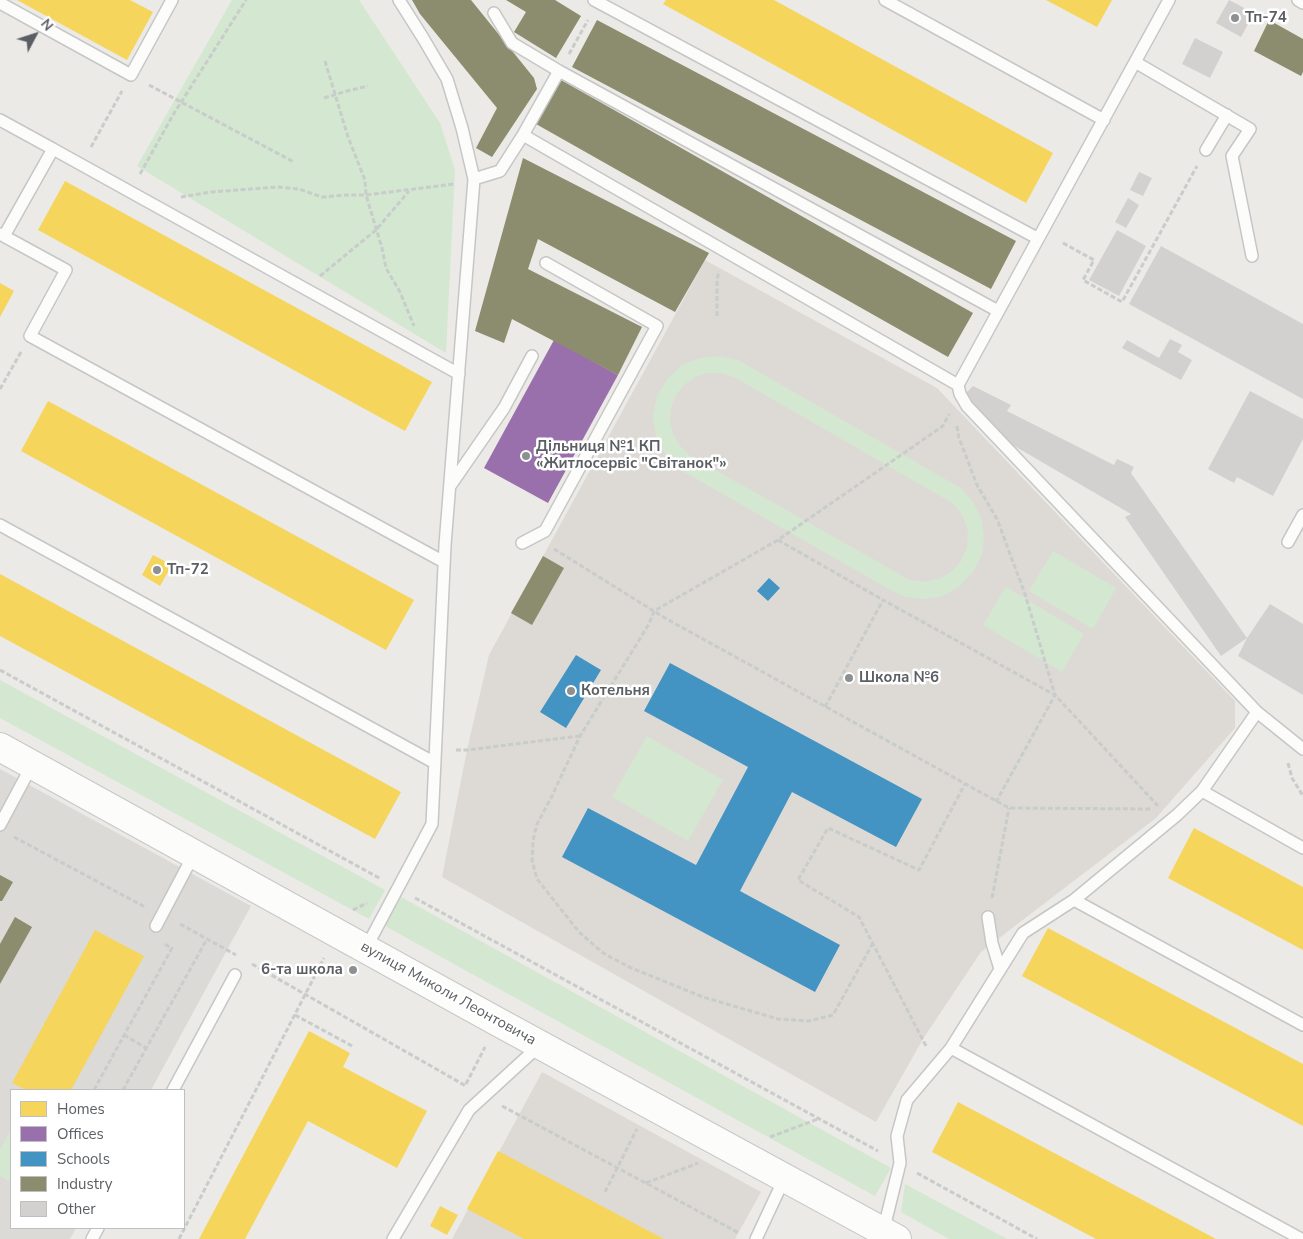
<!DOCTYPE html>
<html>
<head>
<meta charset="utf-8">
<style>
  body { margin:0 }
  #map { position:relative; width:1303px; height:1239px; overflow:hidden; background:#ebeae6; font-family:"Nunito Sans",sans-serif }
  canvas { display:block }
  .legend { position:absolute; left:10px; top:1089px; width:175px; height:140px; box-sizing:border-box; background:#fff; border:1px solid #bdbfc1; margin:0; padding:6px 9px; list-style:none; font-size:15px; color:#5b5f63 }
  .legend li { display:flex; align-items:center; gap:10px; height:25px }
  .legend b { width:25px; border:1px solid #bdbfc1 }
  .north { position:absolute; left:10px; top:10px; width:50px; height:50px; -webkit-text-stroke:4px #fff; paint-order:stroke; rotate:50deg; font-size:14px; font-weight:700; line-height:20px; text-align:center; color:#5b5f63 }
  .north::after { content:''; display:block; margin:auto; width:18px; height:22px; background:#5b5f63; clip-path:polygon(50% 0,100% 100%,50% 72%,0 100%) }
</style>
</head>
<body>
<div id="map">
<canvas width="1303" height="1239"></canvas>
<ul class="legend">
<li><b style="height:14px;background:#f6d55c"></b>Homes</li>
<li><b style="height:14px;background:#9970ab"></b>Offices</li>
<li><b style="height:14px;background:#4393c3"></b>Schools</li>
<li><b style="height:14px;background:#8c8c6e"></b>Industry</li>
<li><b style="height:14px;background:#d2d1cf"></b>Other</li>
</ul>
<div class="north">N</div>
</div>
<script>
const c = document.querySelector('canvas').getContext('2d');
c.lineJoin = 'round';
function fill(path, color) { c.fillStyle = color; c.fill(path, 'evenodd'); }
const poly = rows => new Path2D(rows.map(r => 'M' + r).join(''));
function strokePath(path, color, width, dash) { c.strokeStyle = color; c.lineWidth = width; c.lineCap = dash ? 'butt' : 'round'; c.setLineDash(dash || []); c.stroke(path); }
function drawText(font, color, halo, rows, align = 'center') {
  c.font = font + ' "Nunito Sans",sans-serif'; c.lineWidth = 5; c.setLineDash([]); c.textBaseline = 'middle'; c.strokeStyle = halo; c.fillStyle = color; for (const [text, x, y, turn = 0] of rows) {
    c.save(); c.translate(x, y); c.rotate((+turn || 0) * Math.PI / 180); c.textAlign = isNaN(turn) ? turn : align; if (halo) c.strokeText(text, 0, 0); c.fillText(text, 0, 0); c.restore();
  }
}
const industrial = poly([
  [0,769,251,906,151,1090,11,1090,11,1228,76,1228,70,1239,0,1239]
]);
const education = poly([
  [705,260,937,388,1235,701,1235,728,1156,818,981,952,923,1039,876,1122,442,877,467,750,489,655],
  [542,1072,761,1192,735,1239,452,1239]
]);
const green = poly([
  [232,0,359,0,440,123,455,170,446,353,137,166],
  [719,356,738,360,961,488,973,502,981,518,984,537,982,555,973,572,960,586,943,596,924,599,905,597,887,588,681,470,666,456,656,437,653,416,657,396,668,378,682,365,700,358],
  [708,373,721,373,734,377,954,504,963,516,968,531,967,547,961,561,951,572,939,579,924,582,910,580,689,455,680,446,673,434,670,421,671,408,676,395,684,385,695,377],
  [1053,551,1116,588,1093,629,1029,591],
  [1006,587,1084,634,1062,672,983,625],
  [0,680,385,890,369,919,0,718],
  [647,736,723,780,688,841,612,797],
  [401,897,891,1168,875,1196,385,926],
  [11,1129,11,1182,0,1176,0,1150],
  [905,1184,1007,1239,949,1239,901,1212]
]);
const homes = poly([
  [17,0,130,0,153,12,127,60],
  [666,0,774,0,1053,153,1026,203,663,4],
  [1046,0,1112,0,1097,27],
  [65,181,432,382,405,431,38,230],
  [0,283,14,291,0,317],
  [48,401,414,600,386,650,21,451],
  [153,555,172,565,160,586,142,575],
  [0,574,401,792,375,839,0,636],
  [1194,828,1303,887,1303,950,1168,878],
  [1048,928,1303,1064,1303,1126,1022,976],
  [95,930,144,956,71,1090,26,1090,12,1083],
  [309,1031,350,1053,343,1067,427,1111,397,1168,308,1121,245,1239,199,1239],
  [958,1102,1058,1155,1216,1239,1096,1239,932,1152],
  [498,1151,664,1239,524,1239,467,1209],
  [440,1206,458,1215,447,1235,430,1226]
]);
const offices = poly([
  [554,340,618,375,548,503,484,468]
]);
const schools = poly([
  [769,578,780,588,768,601,757,591],
  [576,655,601,670,566,728,540,712],
  [670,663,922,799,896,847,792,792,740,891,840,945,815,992,562,857,588,808,696,865,748,767,644,711]
]);
const industry = poly([
  [412,0,471,0,534,78,537,89,492,157,476,148,497,108,420,14],
  [506,0,555,0,581,16,556,58,514,32,526,12],
  [597,20,1016,241,991,289,572,67],
  [1269,20,1303,39,1303,72,1301,76,1254,51],
  [561,80,973,313,948,357,536,124],
  [523,158,709,253,675,312,538,239,528,269,642,327,618,375,512,319,504,343,475,331],
  [543,556,564,568,532,625,511,613],
  [0,875,13,882,2,901,0,901],
  [15,917,32,927,0,984,0,944]
]);
const building = poly([
  [1229,0,1254,13,1241,37,1216,23],
  [1195,38,1223,52,1210,78,1182,64],
  [1139,172,1152,178,1143,196,1130,190],
  [1128,198,1139,205,1126,228,1115,222],
  [1117,230,1146,246,1119,296,1089,280],
  [1161,246,1303,324,1303,399,1129,304],
  [1170,339,1182,345,1178,352,1192,360,1181,380,1122,348,1127,340,1159,358],
  [973,386,1011,405,1007,411,1114,465,1117,459,1134,467,1131,473,1247,638,1221,656,1125,517,1131,514,999,437,973,407,966,393],
  [1250,391,1303,419,1303,439,1273,496,1237,477,1234,483,1208,469],
  [1270,604,1303,624,1303,695,1238,656,1247,638]
]);
const path = poly([
  [569,54,588,20],
  [325,61,348,137,365,180,366,195,382,248,386,268,400,292,414,326],
  [149,85,294,162],
  [324,98,347,91,368,86],
  [91,147,122,91],
  [140,174,173,115,246,0],
  [181,197,211,192,278,187,299,189,322,197,347,195,366,195,454,184],
  [1063,243,1094,260,1083,280,1122,302,1197,166],
  [320,276,376,230,409,191],
  [717,316,717,280,719,271],
  [0,389,21,352],
  [957,426,959,438,977,485,997,519,1025,594,1055,695,996,802],
  [778,540,883,600],
  [554,549,665,618,1009,808,1152,809],
  [0,670,381,879],
  [825,707,883,600,1055,695,1158,806],
  [456,750,467,750,579,736],
  [1288,763,1292,778,1303,796],
  [14,837,145,907],
  [415,898,878,1151],
  [992,898,1009,808],
  [353,910,367,903],
  [180,924,236,955],
  [873,943,833,1015,809,1021,778,1019,703,997,629,967,603,953,579,932,537,879,532,860,533,841,537,824,551,798,580,736,649,624,654,611,778,540,943,426,949,414],
  [252,964,466,1086],
  [295,1015,354,1047],
  [124,1035,146,1048],
  [926,1046,859,917,798,880,828,828,919,870,965,784],
  [466,1084,485,1047],
  [94,1090,172,948,164,944],
  [123,1090,207,939],
  [502,1106,739,1233],
  [770,1137,818,1119],
  [917,1173,1037,1239],
  [646,1183,698,1163],
  [605,1192,637,1129],
  [179,1239,324,958]
]);
const lane = poly([
  [594,0,1037,238],
  [885,0,1104,120],
  [1298,0,1303,3],
  [0,3,131,75,172,0],
  [494,13,512,43,559,71,998,311],
  [1135,62,1250,129,1232,156,1252,256],
  [0,120,53,149],
  [523,135,958,385,1169,0],
  [1206,150,1227,115],
  [474,179,500,171,523,135,559,71],
  [0,234,66,270,30,336,444,562],
  [4,236,53,149,459,374],
  [450,486,504,408,532,356],
  [0,525,435,763],
  [1288,542,1303,515],
  [522,543,545,531,657,326,546,263],
  [1257,712,1303,749],
  [1202,791,1303,848],
  [0,825,32,765],
  [1074,900,1303,1025],
  [988,917,992,943,1000,969],
  [156,926,194,854],
  [366,948,432,824,445,545,474,179,462,128,447,79,423,38,399,0],
  [951,1048,1301,1239],
  [173,1090,235,975],
  [883,1232,900,1163,897,1136,907,1100,951,1048,1023,933,1074,900,1177,815,1202,791,1257,712,967,406,960,394,958,385],
  [92,1239,98,1228],
  [393,1239,469,1110,540,1045],
  [756,1239,785,1177]
]);
const secondary = poly([
  [0,747,498,1022,897,1239]
]);
const markers = [
  [1235,18,5,"#8d9091"],
  [526,456,5,"#8d9091"],
  [157,570,5,"#8d9091"],
  [849,678,5,"#8d9091"],
  [571,691,5,"#8d9091"],
  [353,970,5,"#8d9091"]
];
const poiNames = [
  ["Тп-74",1245,18],
  ["Дільниця №1 КП",536,447],
  ["«Житлосервіс \"Світанок\"»",536,464],
  ["Тп-72",167,570],
  ["Школа №6",859,678],
  ["Котельня",581,691],
  ["6-та школа",343,970,"right"]
];
const streetNames = [
  ["вулиця Миколи Леонтовича",448,994,29]
];
fill(industrial, '#dcdad7');
fill(education, '#dddad5');
fill(green, '#d4e7d1');
fill(homes, '#f6d55c');
fill(offices, '#9970ab');
fill(schools, '#4393c3');
fill(industry, '#8c8c6e');
fill(building, '#d2d1cf');
strokePath(lane, '#c6c6c7', 14);
strokePath(secondary, '#c7c7c8', 30);
strokePath(path, '#c8ccca', 3, [5, 2.5]);
strokePath(lane, '#fcfcfb', 11);
strokePath(secondary, '#fcfcfb', 28);
for (const [x, y, r, color] of markers) { const dot = new Path2D(); dot.arc(x, y, r, 0, 2 * Math.PI); c.fillStyle = color; c.fill(dot); strokePath(dot, '#fff', 2); }
drawText('bold 15px', '#5b5f63', '#fff', poiNames, 'left');
drawText('15px', '#5b5f63', '#fff', streetNames);
</script>
</body>
</html>
